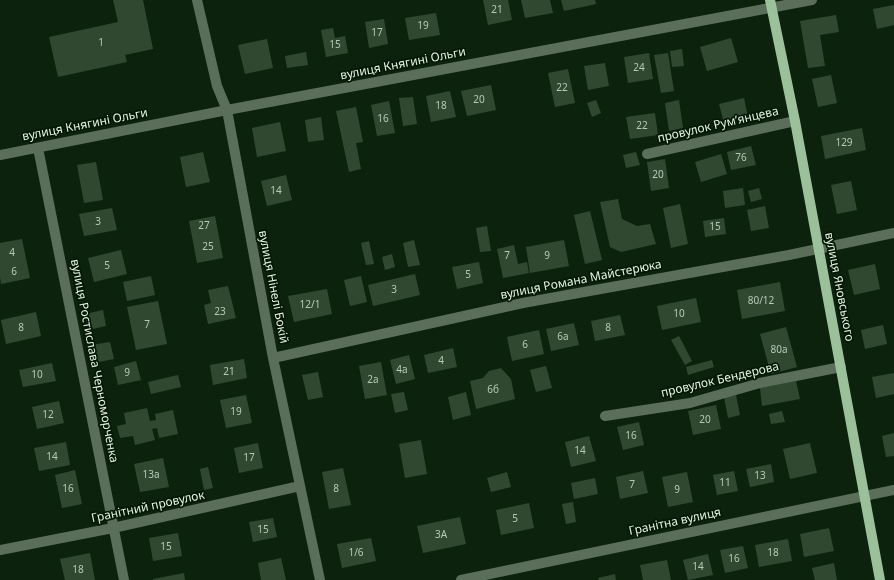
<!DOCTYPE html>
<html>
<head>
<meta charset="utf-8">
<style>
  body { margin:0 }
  canvas { display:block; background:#0c220d }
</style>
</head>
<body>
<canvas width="894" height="580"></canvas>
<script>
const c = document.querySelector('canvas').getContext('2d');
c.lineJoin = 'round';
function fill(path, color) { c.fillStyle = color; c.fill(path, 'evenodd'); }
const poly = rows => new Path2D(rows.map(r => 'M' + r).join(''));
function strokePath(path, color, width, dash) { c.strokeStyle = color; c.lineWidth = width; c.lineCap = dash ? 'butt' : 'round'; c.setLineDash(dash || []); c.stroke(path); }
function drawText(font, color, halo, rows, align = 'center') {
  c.font = font + ' "Noto Sans",sans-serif'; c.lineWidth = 3.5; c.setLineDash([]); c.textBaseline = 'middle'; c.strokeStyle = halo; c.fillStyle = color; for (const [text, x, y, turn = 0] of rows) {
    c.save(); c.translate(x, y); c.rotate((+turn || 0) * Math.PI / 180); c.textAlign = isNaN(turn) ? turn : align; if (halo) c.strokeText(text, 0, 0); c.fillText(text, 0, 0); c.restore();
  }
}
const building = poly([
  [113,0,143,0,153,49,125,55,127,62,58,77,49,37,118,22],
  [483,0,508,0,512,20,488,25],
  [521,0,550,0,553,13,525,18],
  [561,0,595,0,596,4,564,11],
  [894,5,894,25,877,29,873,9],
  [436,13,440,35,409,40,405,18],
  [836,15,839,32,820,35,825,66,808,68,800,21],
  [384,19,388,44,369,48,365,22],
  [333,28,335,38,345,36,348,53,326,57,321,30],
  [731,38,738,62,707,71,700,47],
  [267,39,273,68,245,74,238,45],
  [682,49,684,66,672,67,670,51],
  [306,52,308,65,287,68,285,56],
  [649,53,653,79,628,83,624,57],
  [668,53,674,91,661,93,654,55],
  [605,63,609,86,588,90,584,66],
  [568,69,575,103,555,107,548,73],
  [831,75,837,103,818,107,812,79],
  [491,85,496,110,467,116,461,91],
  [450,91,456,117,431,122,426,96],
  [413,97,417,124,403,126,399,98],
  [744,98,748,117,724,123,719,104],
  [596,100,601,113,592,117,587,103],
  [679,100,683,128,669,131,665,103],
  [389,101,395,133,377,136,371,105],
  [356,107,363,142,356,143,361,169,349,172,336,111],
  [655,113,658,135,630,139,626,117],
  [321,117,324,140,308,142,305,120],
  [280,122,286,151,257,157,252,128],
  [862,128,866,150,825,159,821,136],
  [751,146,756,165,731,170,727,152],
  [203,152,210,182,186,187,180,157],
  [636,152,640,165,626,168,623,155],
  [721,154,727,174,701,182,695,162],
  [665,159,669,188,651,191,647,162],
  [96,162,103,200,84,203,77,165],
  [286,175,292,200,267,206,261,181],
  [851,181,857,210,837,214,831,185],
  [743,188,745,205,725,208,723,191],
  [759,188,762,199,751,202,748,191],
  [618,199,622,219,637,226,650,224,656,244,621,252,610,247,600,202],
  [680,204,688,244,671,248,663,208],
  [765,206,769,228,751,231,747,210],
  [112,208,117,230,84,236,79,214],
  [590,211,602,260,585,264,574,215],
  [215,216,223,258,197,263,189,221],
  [724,218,726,234,705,237,703,221],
  [487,226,491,251,480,252,476,228],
  [22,239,30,278,1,284,0,277,0,243],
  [414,240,420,265,408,267,403,243],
  [564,240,569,266,530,273,526,247],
  [369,241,374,264,366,265,361,243],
  [514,245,518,264,527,262,529,273,503,278,497,249],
  [121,250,127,274,94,282,88,258],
  [392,254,395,267,385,270,382,257],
  [479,262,483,283,457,289,452,267],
  [875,264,880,289,854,295,848,270],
  [415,274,420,295,373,306,368,285],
  [151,276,155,295,127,301,123,282],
  [361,276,367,302,350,306,344,280],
  [780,282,785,311,742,319,737,290],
  [228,286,236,318,208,324,204,305,211,303,208,290],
  [327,289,332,314,294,322,288,296],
  [696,298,701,322,662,330,657,306],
  [158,301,167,344,136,350,127,307],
  [103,310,106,326,88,330,85,314],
  [36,312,41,336,6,344,1,320],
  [620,315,625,335,595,341,591,321],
  [574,323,579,345,551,351,546,329],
  [883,325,887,344,865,349,861,330],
  [786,327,797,367,771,374,760,334],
  [539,330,544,354,512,361,507,337],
  [679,336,692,361,685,365,671,340],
  [110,342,114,359,94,363,91,345],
  [453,348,457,367,428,373,424,355],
  [409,355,415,379,396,384,390,360],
  [244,359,247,378,213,385,210,365],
  [712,360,714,367,688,375,686,367],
  [136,361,141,380,118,385,114,367],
  [381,362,387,395,365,399,359,366],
  [52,363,56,381,23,387,19,370],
  [546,366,552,388,536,392,530,370],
  [501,368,511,379,515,399,476,409,470,381,483,378,489,371],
  [318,372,323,397,308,400,302,375],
  [894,373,894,394,876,398,872,377],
  [178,375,181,387,151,394,148,382],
  [796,381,800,399,762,406,760,388],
  [404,392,408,410,395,413,391,394],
  [466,392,471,415,453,420,448,397],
  [246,395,252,423,226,428,220,400],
  [736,395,740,415,728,418,724,397],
  [59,401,64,423,37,429,32,407],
  [716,405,721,429,693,435,688,411],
  [147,408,150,421,156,420,155,414,173,410,178,434,159,438,157,428,152,429,155,440,135,445,133,436,120,438,117,426,126,424,124,413],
  [782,411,785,422,771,424,769,414],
  [639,422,644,445,623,450,617,427],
  [894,433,894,456,886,457,882,436],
  [589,436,596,461,571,467,565,442],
  [421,440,427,474,405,478,399,444],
  [66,442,70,465,39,471,34,448],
  [258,443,263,468,239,473,234,448],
  [810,443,817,473,790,479,783,449],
  [163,458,169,487,140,492,134,464],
  [771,464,774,482,750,487,746,469],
  [208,467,213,488,204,490,200,469],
  [343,468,351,505,329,509,322,472],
  [75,470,82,504,62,508,55,475],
  [643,471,648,493,620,499,616,477],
  [734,471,738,491,717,495,713,475],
  [507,472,511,487,491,492,487,478],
  [687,472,693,502,668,507,662,477],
  [595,478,598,494,574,499,571,483],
  [573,502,576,522,566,524,562,504],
  [529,503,534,528,501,535,496,510],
  [460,517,466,544,423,553,417,526],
  [273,518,277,537,253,542,249,522],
  [829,528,834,551,804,557,800,534],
  [178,533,182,556,153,561,149,538],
  [371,538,376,561,342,568,337,544],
  [788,539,792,561,759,567,755,545],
  [743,546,748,568,725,573,720,550],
  [90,553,95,580,65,580,60,559],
  [708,554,713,575,688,580,683,560],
  [281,558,286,580,261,580,258,563],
  [667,560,671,580,643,580,640,565],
  [834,563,837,580,815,580,812,568],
  [184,573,185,580,153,580,153,579],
  [615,574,616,580,599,580,598,578]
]);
const minor = poly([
  [197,0,217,86,227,110,273,358,320,580],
  [38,148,124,580],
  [647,154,795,121],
  [0,155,227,110,812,0],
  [273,358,523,303,789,255,894,233],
  [605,416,690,403,760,383,841,367],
  [0,550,113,528,300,486],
  [461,580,894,490]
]);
const major = poly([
  [770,0,795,121,880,580]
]);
const numberNames = [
  ["21",497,10],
  ["19",423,26],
  ["17",377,33],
  ["1",101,43],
  ["15",335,45],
  ["24",639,68],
  ["22",562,88],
  ["20",479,100],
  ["18",441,106],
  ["16",383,119],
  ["22",642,126],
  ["129",844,143],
  ["76",741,158],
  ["20",658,175],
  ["14",276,191],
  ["3",98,222],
  ["27",204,226],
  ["15",715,227],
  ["25",208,247],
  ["4",12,253],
  ["7",507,256],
  ["9",547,256],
  ["5",107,266],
  ["6",14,272],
  ["5",468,275],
  ["3",394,290],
  ["80/12",761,301],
  ["12/1",310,305],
  ["23",220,312],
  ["10",679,314],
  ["7",147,325],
  ["8",21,328],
  ["8",608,328],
  ["6а",563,337],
  ["6",525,345],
  ["80а",779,350],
  ["4",441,361],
  ["4а",402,370],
  ["21",229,372],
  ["9",127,373],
  ["10",37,375],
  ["2а",373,380],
  ["6б",493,390],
  ["19",236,412],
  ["12",48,415],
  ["20",705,420],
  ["16",631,436],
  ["14",580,451],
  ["14",52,457],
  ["17",249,458],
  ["13а",151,475],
  ["13",760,476],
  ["11",725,483],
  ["7",632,485],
  ["16",68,489],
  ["8",336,489],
  ["9",677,490],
  ["5",515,519],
  ["15",263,530],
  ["3А",441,535],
  ["15",166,547],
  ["1/6",356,553],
  ["18",773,553],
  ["16",734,559],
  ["14",698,567],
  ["18",78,570]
];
const streetNames = [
  ["вулиця Княгині Ольги",403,64,-11],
  ["вулиця Княгині Ольги",85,125,-11],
  ["провулок Румʼянцева",718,125,-13],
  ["вулиця Романа Майстерюка",581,280,-11],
  ["вулиця Нінелі Бокій",273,287,79],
  ["вулиця Яновського",839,287,79],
  ["вулиця Ростислава Черноморченка",94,361,79],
  ["провулок Бендерова",720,380,-13],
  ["Гранітний провулок",148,507,-12],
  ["Гранітна вулиця",675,522,-12]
];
fill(building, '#304730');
strokePath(minor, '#5b6e5a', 10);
strokePath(major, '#9ac199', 10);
drawText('10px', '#b8c9b8', null, numberNames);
drawText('12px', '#e6f4e5', '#041805', streetNames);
</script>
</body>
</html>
